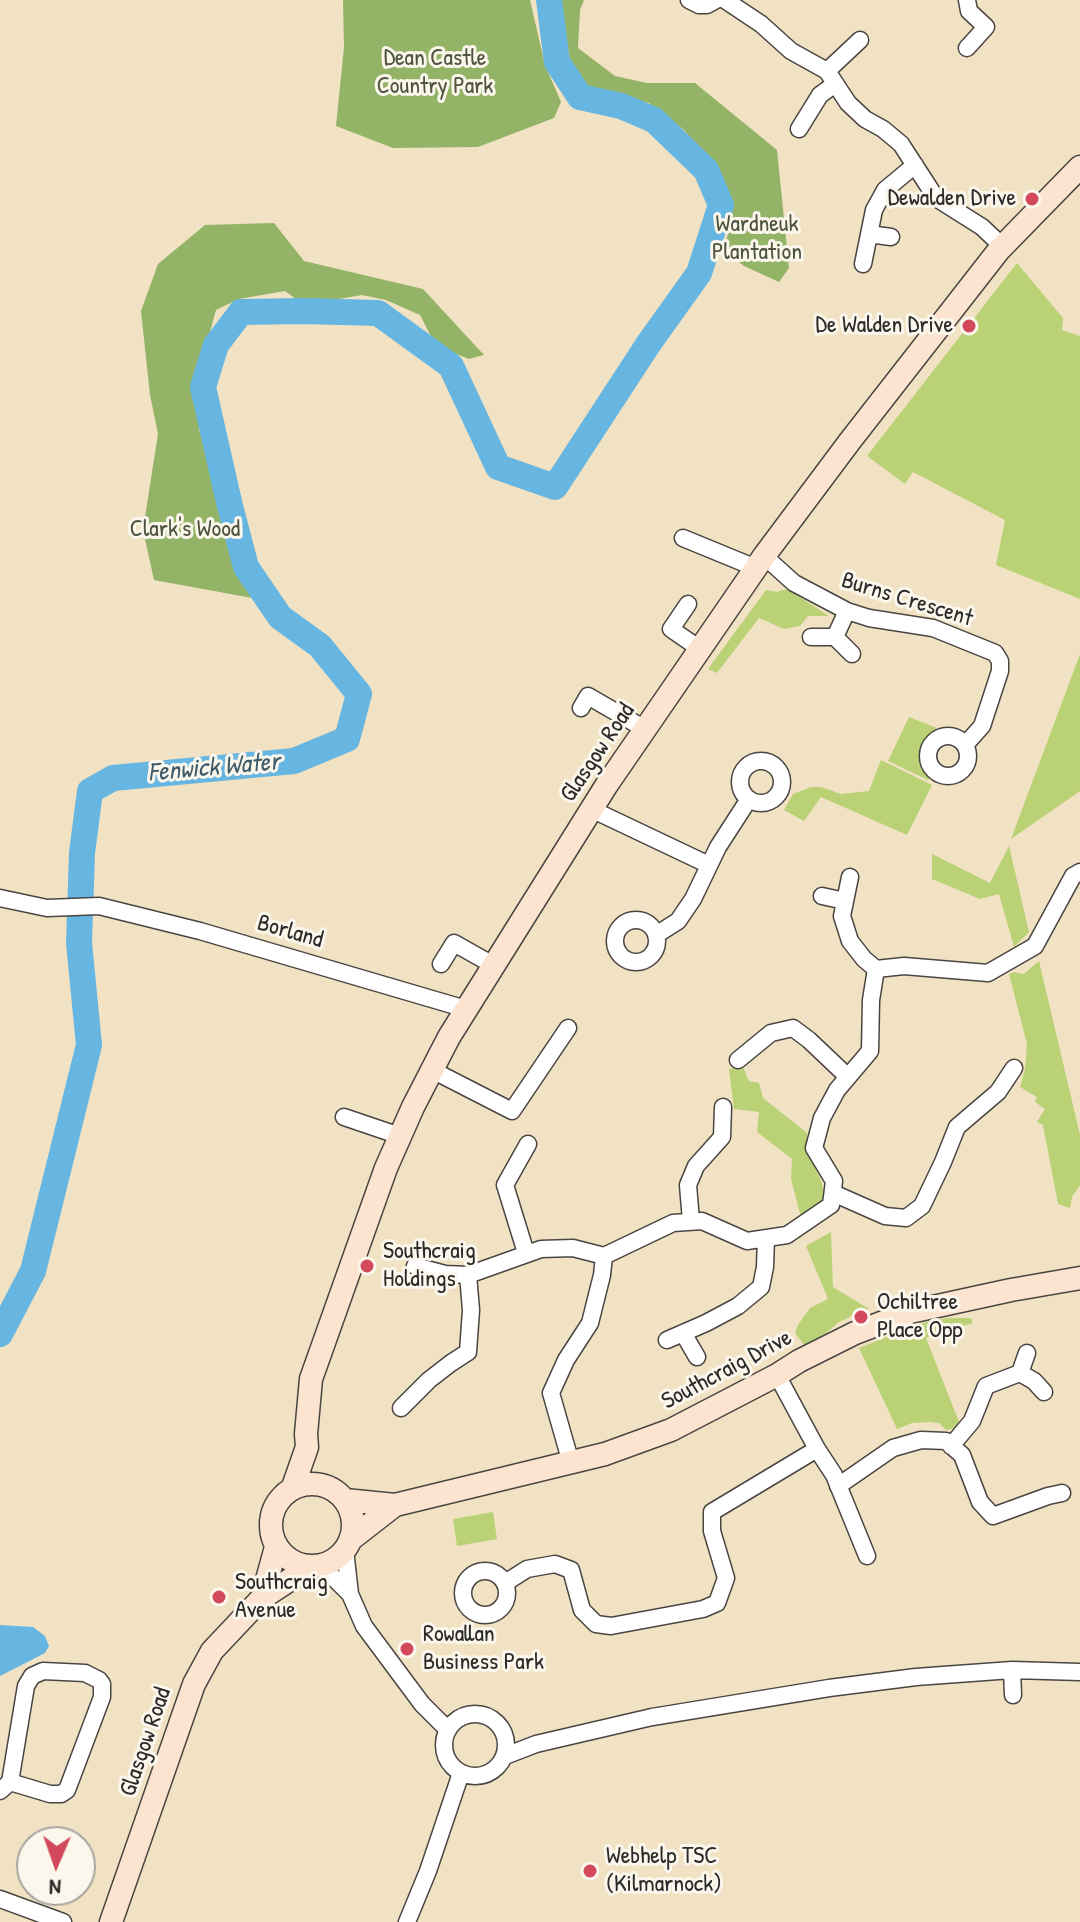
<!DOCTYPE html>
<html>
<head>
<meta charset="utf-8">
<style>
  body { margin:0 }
  #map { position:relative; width:1080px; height:1922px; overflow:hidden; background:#f1e2c4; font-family:"Patrick Hand",sans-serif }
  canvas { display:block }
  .north { position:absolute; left:16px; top:1826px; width:80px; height:80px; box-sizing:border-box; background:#fbf7ec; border:2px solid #a8a59f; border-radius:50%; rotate:182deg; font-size:22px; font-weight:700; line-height:32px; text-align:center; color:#2b2b2b }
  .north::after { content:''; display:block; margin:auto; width:28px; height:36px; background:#d1495b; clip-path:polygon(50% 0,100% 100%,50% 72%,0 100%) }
</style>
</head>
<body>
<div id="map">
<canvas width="1080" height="1922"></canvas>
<div class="north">N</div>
</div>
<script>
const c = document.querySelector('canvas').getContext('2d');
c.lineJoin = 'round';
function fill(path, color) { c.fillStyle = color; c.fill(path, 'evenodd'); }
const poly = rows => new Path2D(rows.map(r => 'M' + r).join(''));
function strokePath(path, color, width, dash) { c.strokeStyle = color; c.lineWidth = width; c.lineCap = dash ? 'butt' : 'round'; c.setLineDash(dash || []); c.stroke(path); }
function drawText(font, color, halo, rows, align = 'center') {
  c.font = font + ' "Patrick Hand",sans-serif'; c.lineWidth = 6; c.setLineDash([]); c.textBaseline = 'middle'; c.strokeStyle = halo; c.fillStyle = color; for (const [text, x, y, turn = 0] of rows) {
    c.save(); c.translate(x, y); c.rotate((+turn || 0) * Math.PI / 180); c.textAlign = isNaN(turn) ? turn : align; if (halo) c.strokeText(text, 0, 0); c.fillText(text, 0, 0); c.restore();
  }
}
const green = poly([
  [1017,263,1063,318,1062,330,1080,336,1080,599,996,565,1005,520,913,472,905,484,867,456],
  [787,589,829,616,808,616,800,626,784,629,759,618,717,673,708,669,766,590,777,592],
  [1080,654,1080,791,1011,839],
  [909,717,937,728,924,741,921,748,919,760,921,768,929,778,928,780,888,761],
  [881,760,932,785,907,835,821,797,804,821,784,810,793,794,811,787,821,787,841,794,869,791],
  [1009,846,1029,932,1014,947,999,894,980,899,932,879,932,854,990,883],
  [1039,961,1080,1135,1080,1185,1072,1197,1070,1208,1058,1204,1043,1125,1037,1122,1045,1109,1035,1102,1037,1097,1020,1087,1025,1069,1027,1044,1009,974,1014,972,1024,974],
  [743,1067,749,1081,759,1083,763,1098,807,1133,808,1154,821,1180,825,1198,820,1205,801,1217,791,1179,792,1159,757,1132,759,1112,734,1109,729,1069],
  [831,1232,833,1287,869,1309,839,1322,825,1334,805,1346,795,1333,798,1325,810,1308,828,1299,806,1246],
  [947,1318,971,1318,973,1323,926,1338,959,1422,955,1428,946,1430,939,1423,930,1422,912,1423,897,1429,859,1348,922,1323],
  [493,1512,497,1539,457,1546,453,1519]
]);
const forest = poly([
  [343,0,530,0,545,65,561,102,554,118,478,147,393,148,336,126,344,47],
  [561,0,584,0,580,10,578,48,615,76,647,83,695,83,777,150,789,268,779,282,744,266,723,250,728,234,724,179,684,130,649,103,615,96,585,85,570,60],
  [274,223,304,261,423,289,484,355,469,359,436,346,420,315,386,300,362,295,304,305,285,291,239,299,216,310,198,376,199,430,221,494,232,559,252,598,154,580,143,530,158,434,150,395,141,311,158,264,205,225]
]);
const water = poly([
  [0,1625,33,1627,45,1636,49,1646,45,1653,0,1676]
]);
const river = poly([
  [0,1334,33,1271,89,1045,79,943,82,853,90,791,113,778,294,761,347,739,359,694,320,646,280,617,246,567,229,502,203,387,216,345,241,312,303,311,378,313,451,366,498,467,555,487,649,343,699,273,721,205,706,170,654,120,621,106,580,97,557,62,549,0]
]);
const street = poly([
  [689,0,699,5,707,5,716,0],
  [725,0,761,24,791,51,827,71,848,103,865,119,883,129,901,144,936,198,982,227,1002,246],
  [967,0,969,11,986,27,967,48],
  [827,71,860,40],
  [799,129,820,95,835,84],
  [869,234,891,237],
  [863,264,874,210,885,190,915,165],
  [683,538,756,568],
  [764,556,794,583,847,611,869,618,933,628,995,653,1000,661,1000,671,982,726,965,745],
  [688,604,671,629,700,649],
  [847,611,835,637,852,654],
  [811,637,835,637],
  [581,708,588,696,645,729],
  '928 756a20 20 0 1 1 40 0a20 20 0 1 1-40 0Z',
  '740 782a21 21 0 1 1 42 0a21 21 0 1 1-42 0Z',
  [591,809,709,865],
  [850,877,842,916,850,941,864,959,876,969],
  [822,896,845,901],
  [0,898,47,908,99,906,200,931,466,1009],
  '615 941a21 21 0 1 1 42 0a21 21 0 1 1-42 0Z',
  [656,935,678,921,693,899,718,847,749,799],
  [441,964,454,943,493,965],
  [738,1060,771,1033,793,1028,809,1040,848,1077],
  [432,1070,512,1111,568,1028],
  [344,1117,400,1136],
  [833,1193,885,1216,906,1218,922,1206,943,1162,957,1127,998,1092,1014,1068],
  [691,1221,688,1185,696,1166,722,1137,723,1107],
  [526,1253,505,1185,528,1144],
  [415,1266,445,1274,468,1275,541,1249,573,1248,604,1256],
  [683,1333,697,1357],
  [667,1340,706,1323,738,1306,761,1287,765,1267,766,1238],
  [1020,1373,1034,1381,1044,1392],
  [777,1375,817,1449,834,1475,867,1556],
  [401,1408,429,1380,451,1363,468,1352,471,1310,468,1275],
  [951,1446,972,1421,986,1386,1020,1373,1027,1353],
  [571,1463,551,1393,566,1360,590,1323,602,1275,604,1256,673,1223,702,1221,747,1241,787,1235,831,1205,834,1181,814,1148,822,1118,837,1090,870,1051,871,1000,876,969,904,966,988,973,1035,946,1073,876,1080,872],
  [838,1486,893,1448,921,1440,946,1441,962,1455,980,1502,993,1516,1048,1496,1062,1493],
  [345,1550,350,1594,364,1626,422,1704,448,1730],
  [320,1564,350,1594],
  '463 1593a22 22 0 1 1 44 0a22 22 0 1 1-44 0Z',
  [505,1583,527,1569,555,1564,571,1570,582,1610,596,1624,611,1626,703,1609,717,1603,726,1578,712,1531,712,1512,817,1449],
  [1012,1670,1013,1695],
  '444 1745a31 31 0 1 1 62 0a31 31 0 1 1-62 0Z',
  [505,1756,536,1744,652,1717,829,1688,916,1677,1012,1670,1080,1672],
  [0,1791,10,1782,26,1686,32,1676,43,1671,85,1673,99,1680,102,1684,102,1697,67,1790,61,1794,50,1794,10,1782],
  [0,1899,63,1922],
  [407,1922,428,1871,461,1773]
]);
const secondary = poly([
  '271 1525a41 41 0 1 1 82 0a41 41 0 1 1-82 0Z',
  [293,1487,307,1447,306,1434,311,1379,386,1168,413,1107,449,1037,606,786,764,556,850,441,999,250,1080,167],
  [345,1500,395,1505,605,1454,671,1430,777,1375,799,1361,855,1333,910,1312,1011,1290,1080,1278],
  [350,1540,395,1505],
  [262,1598,276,1547],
  [111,1922,194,1684,212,1651,262,1598,311,1566]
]);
const markers = [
  [1032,199,8,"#d1495b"],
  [969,326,8,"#d1495b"],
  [367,1266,8,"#d1495b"],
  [861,1317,8,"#d1495b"],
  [219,1597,8,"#d1495b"],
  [407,1649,8,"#d1495b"],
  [590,1871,8,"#d1495b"]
];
const parkNames = [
  ["Dean Castle",435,59],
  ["Country Park",435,87],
  ["Wardneuk",757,225],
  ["Plantation",757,253],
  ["Clark's Wood",185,530]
];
const poiNames = [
  ["Dewalden Drive",1016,199,"right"],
  ["De Walden Drive",953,326,"right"],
  ["Southcraig",383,1252],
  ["Holdings",383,1280],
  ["Ochiltree",877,1303],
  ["Place Opp",877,1331],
  ["Southcraig",235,1583],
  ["Avenue",235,1611],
  ["Rowallan",423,1635],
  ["Business Park",423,1663],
  ["Webhelp TSC",606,1857],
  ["(Kilmarnock)",606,1885]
];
const streetNames = [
  ["Burns Crescent",907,600,17],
  ["Glasgow Road",598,753,-56],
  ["Borland",290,932,16],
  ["Southcraig Drive",727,1370,-28],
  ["Glasgow Road",146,1742,-71]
];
const waterNames = [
  ["Fenwick Water",214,768,-5]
];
fill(green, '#bad175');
fill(forest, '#93b366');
fill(water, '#67b6e2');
strokePath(river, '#67b6e2', 26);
strokePath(street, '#494642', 19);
strokePath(secondary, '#494642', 25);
strokePath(street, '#fff', 16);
strokePath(secondary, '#fde4d1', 22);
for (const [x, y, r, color] of markers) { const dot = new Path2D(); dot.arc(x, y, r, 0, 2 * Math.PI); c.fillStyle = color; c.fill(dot); strokePath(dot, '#fbf7ec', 3); }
drawText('24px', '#4f543e', '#fbf7ec', parkNames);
drawText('24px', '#2b2b2b', '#fbf7ec', poiNames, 'left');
drawText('24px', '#2b2b2b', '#fbf7ec', streetNames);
drawText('italic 26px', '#405c6b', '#fbf7ec', waterNames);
</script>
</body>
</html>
